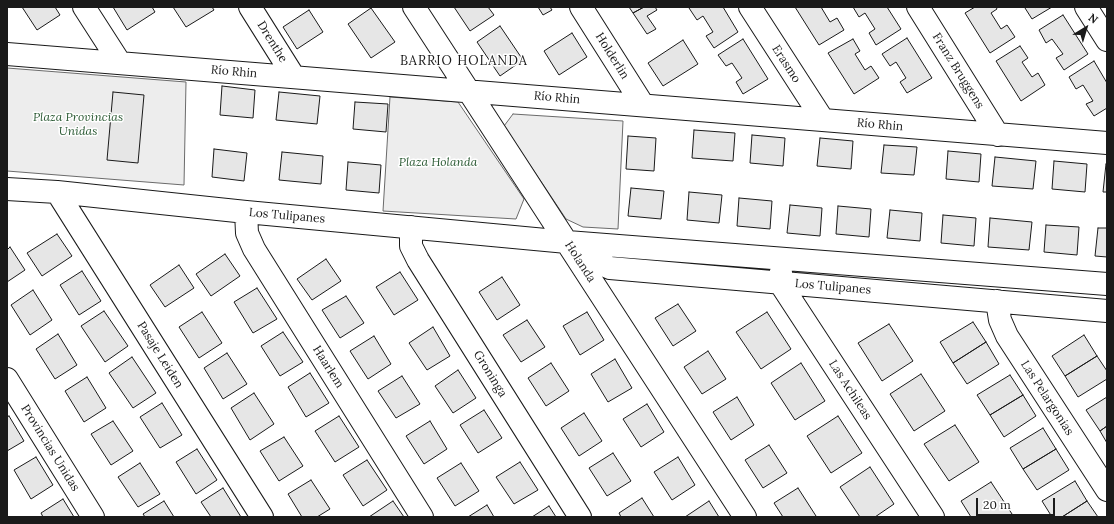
<!DOCTYPE html>
<html>
<head>
<meta charset="utf-8">
<style>
  body { margin:0 }
  #map { position:relative; width:1114px; height:524px; overflow:hidden; background:#fff; font-family:Lora,serif }
  canvas { display:block }
  .frame { position:absolute; inset:0; border:8px solid #1a1a1a; pointer-events:none }
  .north { position:absolute; left:1066px; top:8px; width:40px; height:40px; -webkit-text-stroke:3px #fff; paint-order:stroke; rotate:38deg; font-size:11px; font-weight:700; line-height:16px; text-align:center; color:#1a1a1a }
  .north::after { content:''; display:block; margin:auto; width:14px; height:18px; background:#1a1a1a; clip-path:polygon(50% 0,100% 100%,50% 72%,0 100%) }
  .scale { position:absolute; left:976px; top:498px; width:79px; height:18px; box-sizing:border-box; border:2px solid #1a1a1a; border-top:0; padding-left:5px; font-size:12px; line-height:14px; white-space:nowrap; color:#1a1a1a; -webkit-text-stroke:3px #fff; paint-order:stroke }
</style>
</head>
<body>
<div id="map">
<canvas width="1114" height="524"></canvas>
<div class="frame"></div>
<div class="north">N</div>
<div class="scale">20 m</div>
</div>
<script>
const c = document.querySelector('canvas').getContext('2d');
c.lineJoin = 'round';
function fill(path, color) { c.fillStyle = color; c.fill(path, 'evenodd'); }
const poly = rows => new Path2D(rows.map(r => 'M' + r).join(''));
function strokePath(path, color, width, dash) { c.strokeStyle = color; c.lineWidth = width; c.lineCap = dash ? 'butt' : 'round'; c.setLineDash(dash || []); c.stroke(path); }
function drawText(font, color, halo, rows, align = 'center') {
  c.font = font + ' Lora,serif'; c.lineWidth = 3; c.setLineDash([]); c.textBaseline = 'middle'; c.strokeStyle = halo; c.fillStyle = color; for (const [text, x, y, turn = 0] of rows) {
    c.save(); c.translate(x, y); c.rotate((+turn || 0) * Math.PI / 180); c.textAlign = isNaN(turn) ? turn : align; if (halo) c.strokeText(text, 0, 0); c.fillText(text, 0, 0); c.restore();
  }
}
const built = poly([
  [7,68,186,82,184,185,7,171,7,68],
  [390,97,458,102,524,199,516,219,383,211,390,97],
  [513,114,623,121,618,229,583,227,566,219,504,126,513,114]
]);
const building = poly([
  [22,7,55,7,60,15,37,30,22,7],
  [113,7,152,7,155,12,127,30,113,7],
  [173,7,212,7,214,10,186,27,173,7],
  [454,7,488,7,494,15,470,31,454,7],
  [538,7,550,7,552,10,543,15,538,7],
  [629,7,644,7,633,13,629,7],
  [644,7,655,7,657,10,647,16,656,29,647,34,633,13,644,7],
  [690,7,723,7,738,32,714,48,706,36,713,32,703,16,697,20,689,8,690,7],
  [795,7,821,7,830,22,837,18,844,30,819,45,795,7],
  [853,7,887,7,901,29,876,45,869,33,875,29,865,13,859,17,853,7],
  [975,7,996,7,997,9,991,13,1001,29,1007,25,1015,37,990,53,965,13,975,7],
  [1026,7,1052,7,1032,19,1025,8,1026,7],
  [371,8,395,42,371,58,348,24,371,8],
  [309,10,323,32,297,49,283,27,309,10],
  [1063,15,1088,54,1064,70,1056,58,1063,54,1052,39,1046,43,1039,30,1063,15],
  [500,26,523,60,500,76,477,42,500,26],
  [572,33,587,57,559,75,544,51,572,33],
  [907,38,932,78,907,93,900,82,906,78,896,62,890,66,882,54,907,38],
  [743,39,768,79,743,94,736,82,742,78,732,63,726,66,718,55,743,39],
  [853,39,860,51,855,54,865,70,871,66,879,78,854,94,828,53,853,39],
  [683,40,698,64,663,86,648,63,683,40],
  [1020,46,1028,58,1022,62,1032,77,1038,73,1045,85,1021,101,996,61,1020,46],
  [1094,61,1107,83,1107,108,1094,116,1086,104,1093,101,1083,85,1076,89,1069,77,1094,61],
  [222,86,255,90,253,118,220,115,222,86],
  [113,92,144,95,138,163,107,160,113,92],
  [279,92,320,96,317,124,276,120,279,92],
  [355,102,388,104,386,132,353,129,355,102],
  [694,130,735,133,733,161,692,158,694,130],
  [752,135,785,138,783,166,750,163,752,135],
  [628,136,656,138,654,171,626,169,628,136],
  [820,138,853,141,851,169,817,166,820,138],
  [884,145,917,147,914,175,881,173,884,145],
  [214,149,247,153,244,181,212,177,214,149],
  [948,151,981,154,979,182,946,179,948,151],
  [282,152,323,156,321,184,279,180,282,152],
  [995,157,1036,161,1033,189,992,186,995,157],
  [1054,161,1087,164,1085,192,1052,189,1054,161],
  [348,162,381,165,379,193,346,190,348,162],
  [1106,164,1107,164,1107,192,1103,192,1106,164],
  [631,188,664,191,661,219,628,216,631,188],
  [689,192,722,195,719,223,687,220,689,192],
  [739,198,772,201,770,229,737,226,739,198],
  [790,205,822,208,820,236,787,233,790,205],
  [838,206,871,209,869,237,836,234,838,206],
  [890,210,922,213,920,241,887,238,890,210],
  [943,215,976,218,974,246,941,243,943,215],
  [990,218,1032,222,1029,250,988,247,990,218],
  [1046,225,1079,227,1077,255,1044,252,1046,225],
  [1098,228,1107,228,1107,257,1095,256,1098,228],
  [57,234,72,256,42,276,27,253,57,234],
  [10,247,25,270,7,282,7,250,10,247],
  [225,254,240,276,211,296,196,274,225,254],
  [326,259,341,281,312,300,297,279,326,259],
  [179,265,194,288,165,307,150,285,179,265],
  [82,271,101,301,79,315,60,285,82,271],
  [400,272,418,300,394,315,376,287,400,272],
  [502,277,520,305,497,320,479,292,502,277],
  [257,288,277,319,253,333,234,302,257,288],
  [33,290,52,320,30,335,11,305,33,290],
  [346,296,364,323,340,338,322,310,346,296],
  [678,304,696,331,673,346,655,318,678,304],
  [104,311,128,346,105,362,81,326,104,311],
  [202,312,222,343,199,358,179,327,202,312],
  [587,312,604,340,580,355,563,326,587,312],
  [767,312,791,349,761,369,736,332,767,312],
  [527,320,545,347,521,362,503,335,527,320],
  [973,322,986,342,953,363,940,342,973,322],
  [889,324,913,361,882,381,858,343,889,324],
  [433,327,450,356,427,370,409,343,433,327],
  [283,332,303,362,280,376,261,346,283,332],
  [58,334,77,365,55,379,36,349,58,334],
  [1084,335,1097,356,1065,376,1052,356,1084,335],
  [374,336,391,364,368,379,350,351,374,336],
  [986,342,999,364,967,384,953,363,986,342],
  [708,351,726,379,702,394,684,367,708,351],
  [227,353,247,384,223,399,204,368,227,353],
  [1097,356,1107,371,1107,379,1078,397,1065,376,1097,356],
  [132,357,156,393,133,408,109,373,132,357],
  [615,359,632,388,608,402,591,374,615,359],
  [551,363,569,391,546,406,528,378,551,363],
  [801,363,825,401,795,420,771,383,801,363],
  [458,370,476,398,453,413,435,386,458,370],
  [310,373,329,403,306,417,288,387,310,373],
  [921,374,945,411,914,431,890,394,921,374],
  [1010,375,1023,395,990,415,977,395,1010,375],
  [402,376,420,404,396,418,378,391,402,376],
  [87,377,106,408,84,422,65,391,87,377],
  [254,393,274,424,250,440,231,408,254,393],
  [1023,395,1036,416,1004,437,990,415,1023,395],
  [737,397,754,425,731,440,713,412,737,397],
  [1107,397,1107,426,1100,431,1086,410,1107,397],
  [162,403,182,435,160,448,140,417,162,403],
  [647,404,664,432,641,447,623,419,647,404],
  [484,410,502,438,478,453,460,425,484,410],
  [584,413,602,441,579,456,561,428,584,413],
  [9,416,24,441,7,451,7,417,9,416],
  [339,416,359,447,335,462,315,431,339,416],
  [838,416,862,453,831,473,807,436,838,416],
  [113,421,133,451,111,465,91,434,113,421],
  [430,421,447,449,424,464,406,436,430,421],
  [955,425,979,462,949,481,924,444,955,425],
  [1107,426,1107,443,1100,431,1107,426],
  [1043,428,1056,449,1023,469,1010,448,1043,428],
  [284,437,303,466,279,481,260,451,284,437],
  [769,445,787,473,763,488,745,460,769,445],
  [197,449,217,480,196,494,176,462,197,449],
  [1056,449,1069,470,1037,490,1023,469,1056,449],
  [613,453,631,481,607,496,589,468,613,453],
  [36,457,53,485,31,499,14,470,36,457],
  [678,457,695,485,672,500,654,472,678,457],
  [367,460,387,490,363,506,343,475,367,460],
  [520,462,538,490,514,504,496,477,520,462],
  [140,463,160,494,138,507,118,477,140,463],
  [461,463,479,491,455,506,437,478,461,463],
  [870,467,894,504,875,517,860,517,840,487,870,467],
  [311,480,330,509,317,517,302,517,288,494,311,480],
  [1075,481,1087,501,1062,517,1052,517,1042,501,1075,481],
  [991,482,1014,517,971,517,961,501,991,482],
  [223,488,241,517,211,517,201,502,223,488],
  [798,488,816,516,814,517,783,517,774,503,798,488],
  [642,498,654,517,621,517,619,513,642,498],
  [63,499,74,517,43,517,41,513,63,499],
  [164,501,174,517,145,517,143,514,164,501],
  [393,501,404,517,369,517,393,501],
  [709,501,719,517,685,517,709,501],
  [1087,501,1098,517,1062,517,1087,501],
  [487,505,494,517,468,517,487,505],
  [549,506,556,517,532,517,549,506]
]);
const minor = poly([
  [84,7,120,63],
  [250,7,294,77],
  [414,7,745,517],
  [581,7,643,105],
  [750,7,823,120],
  [918,7,998,135],
  [1086,7,1107,40],
  [7,54,1107,143],
  [7,189,57,192,246,212,567,242,1107,284],
  [57,192,262,517],
  [246,212,247,233,254,249,422,517],
  [411,227,411,246,418,260,580,517],
  [574,247,588,258,610,268,1107,311],
  [781,272,780,283,933,517],
  [997,301,1000,320,1007,336,1107,490],
  [7,379,93,517]
]);
const streetNames = [
  ["Drenthe",272,42,58],
  ["Holderlin",612,56,58],
  ["Erasmo",786,64,57],
  ["Franz Bruggens",958,71,58],
  ["Río Rhin",234,72,5],
  ["Río Rhin",557,98,5],
  ["Río Rhin",880,125,5],
  ["Los Tulipanes",287,216,5],
  ["Holanda",580,262,57],
  ["Los Tulipanes",833,287,5],
  ["Pasaje Leiden",160,355,58],
  ["Haarlem",328,367,58],
  ["Groninga",490,374,58],
  ["Las Achileas",850,390,57],
  ["Las Pelargonias",1047,398,57],
  ["Provincias Unidas",50,448,58]
];
const parkNames = [
  ["Plaza Provincias",78,118],
  ["Unidas",78,132],
  ["Plaza Holanda",438,163]
];
const neighbourhoodNames = [
  ["BARRIO HOLANDA",464,61]
];
fill(built, '#ededed');
strokePath(built, '#6a6a6a', 1);
fill(building, '#e6e6e6');
strokePath(building, '#1a1a1a', 1);
strokePath(minor, '#1a1a1a', 24);
strokePath(minor, '#fff', 22);
drawText('12px', '#1a1a1a', '#fff', streetNames);
drawText('italic 12px', '#2b5a34', '#fff', parkNames);
c.letterSpacing = '1px';
drawText('13px', '#1a1a1a', '#fff', neighbourhoodNames);
c.letterSpacing = '0px';
</script>
</body>
</html>
